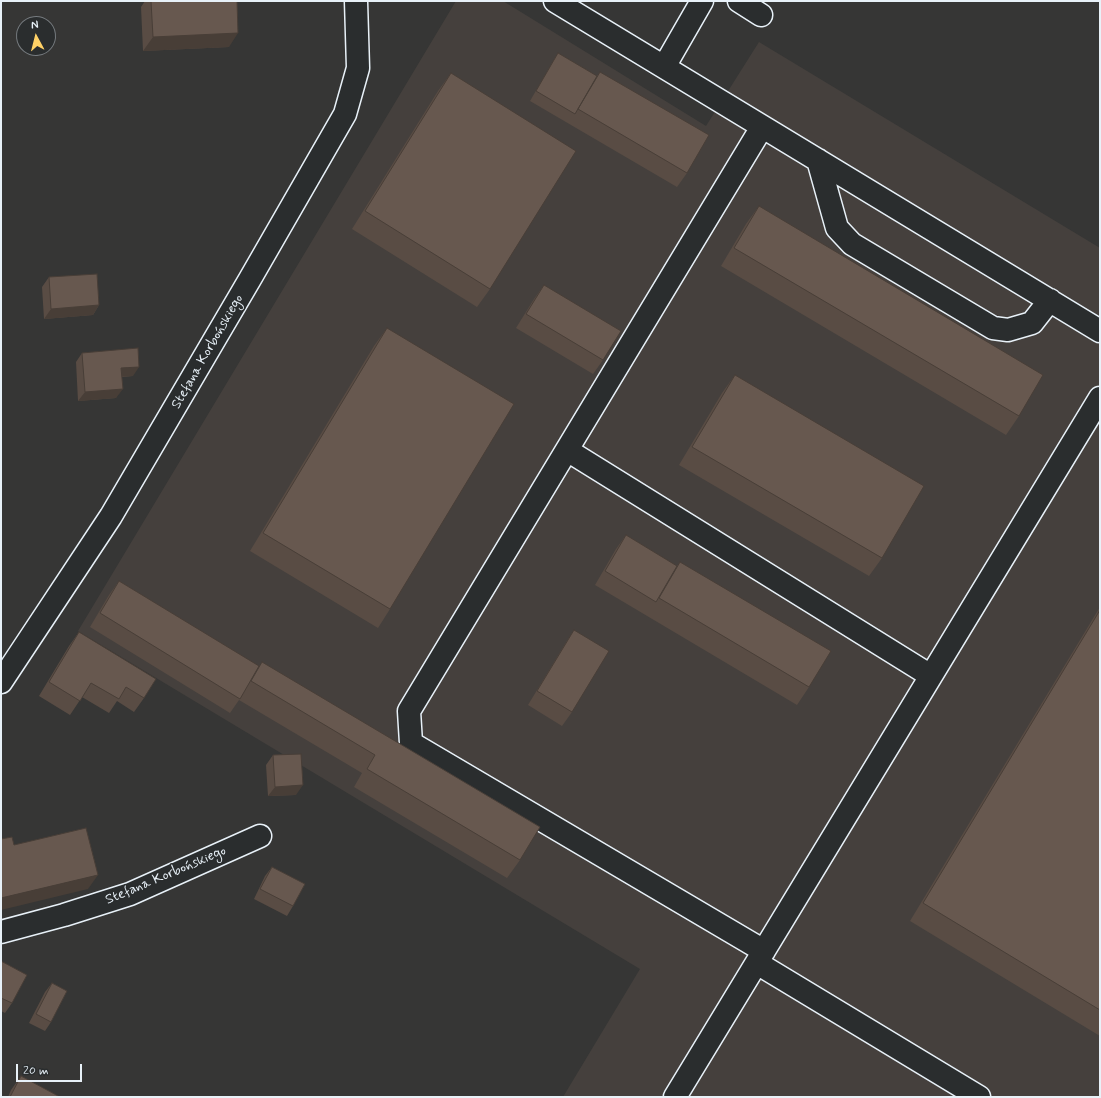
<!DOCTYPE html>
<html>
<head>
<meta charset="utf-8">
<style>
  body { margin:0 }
  #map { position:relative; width:1101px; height:1098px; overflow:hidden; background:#363635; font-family:Mynerve,sans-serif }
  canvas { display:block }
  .frame { position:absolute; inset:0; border:2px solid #e8f1f8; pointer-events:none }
  .north { position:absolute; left:16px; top:16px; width:40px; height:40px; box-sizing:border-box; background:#2a2d2e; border:1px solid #767b7f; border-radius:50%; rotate:353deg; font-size:11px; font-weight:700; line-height:16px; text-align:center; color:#e8f1f8 }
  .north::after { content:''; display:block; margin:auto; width:14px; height:18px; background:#ffd166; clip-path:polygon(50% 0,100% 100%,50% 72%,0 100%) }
  .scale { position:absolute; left:16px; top:1064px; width:66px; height:18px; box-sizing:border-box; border:2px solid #e8f1f8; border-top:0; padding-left:5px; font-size:12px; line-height:14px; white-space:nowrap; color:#e8f1f8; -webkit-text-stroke:3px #2a2d2e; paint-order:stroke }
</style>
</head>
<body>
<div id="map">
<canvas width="1101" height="1098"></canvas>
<div class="frame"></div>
<div class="north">N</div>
<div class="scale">20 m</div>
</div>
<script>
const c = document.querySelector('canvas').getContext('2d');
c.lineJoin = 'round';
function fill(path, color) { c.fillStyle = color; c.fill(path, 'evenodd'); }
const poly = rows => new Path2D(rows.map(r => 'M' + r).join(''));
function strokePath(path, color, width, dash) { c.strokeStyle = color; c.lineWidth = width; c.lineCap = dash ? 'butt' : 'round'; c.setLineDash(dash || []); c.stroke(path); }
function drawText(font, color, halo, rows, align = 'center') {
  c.font = font + ' Mynerve,sans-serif'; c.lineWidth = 3; c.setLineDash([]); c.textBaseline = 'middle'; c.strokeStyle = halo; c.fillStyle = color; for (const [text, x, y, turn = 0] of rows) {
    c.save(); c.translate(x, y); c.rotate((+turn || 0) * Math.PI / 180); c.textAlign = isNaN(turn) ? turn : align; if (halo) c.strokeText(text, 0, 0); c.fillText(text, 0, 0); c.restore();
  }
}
const built = poly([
  [456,1,503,1,706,126,759,42,1100,248,1100,1097,563,1097,640,969,78,631]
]);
const minor = poly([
  [555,1,1100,331],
  [739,1,761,15],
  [664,67,702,1],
  [762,127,409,711,411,743,764,951],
  [818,160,837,228,852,244,993,328,1008,330,1032,323,1050,300],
  [567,450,931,676],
  [1,682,111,516,250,279,345,114,358,68,356,1],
  [1,932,64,915,130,894,260,836],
  [757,963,979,1097],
  [675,1097,1100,398]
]);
const wall = poly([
  [145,1,237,1,229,47,143,51,141,7],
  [558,53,597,76,600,72,687,173,677,187,530,101,552,63],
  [451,73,490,289,477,307,352,229,438,91],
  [759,206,1019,416,1006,435,721,266,746,224],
  [49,277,99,305,93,315,44,319,42,287],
  [544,285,603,360,593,374,516,328,534,299],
  [387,328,390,609,378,628,250,551,374,346],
  [82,353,133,376,122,377,116,398,78,401,76,362],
  [735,375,882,558,869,576,679,465,722,393],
  [626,535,677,566,680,562,809,687,797,705,595,585,616,549],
  [119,581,259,667,262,662,520,860,507,878,354,787,362,773,239,700,230,713,90,627,109,595],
  [1100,607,1100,1036,910,921],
  [574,630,572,712,562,726,528,705,565,644],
  [79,632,144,698,134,712,117,701,109,713,82,697,70,715,39,696,69,646],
  [273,755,296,795,268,796,266,765],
  [272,867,293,906,287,916,254,899,265,876],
  [1,961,12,1003,5,1013,1,1011],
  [52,983,51,1022,45,1031,29,1023,45,992],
  [21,1076,60,1097,8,1097,11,1090]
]);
const shadedWall = poly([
  [238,33,229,47,143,51,153,37],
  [99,305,93,315,44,319,51,309],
  [139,367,133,376,115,377,121,368],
  [123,389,116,398,78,401,85,392],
  [303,785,296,795,268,796,275,787],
  [98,875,88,889,1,910,1,898]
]);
const building = poly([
  [151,1,237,1,238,33,153,37,151,1],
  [558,53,597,76,575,114,536,91,558,53],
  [600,72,709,135,687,173,578,109,600,72],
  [451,73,576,151,490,289,365,211,451,73],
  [759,206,1043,375,1019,416,734,248,759,206],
  [97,274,99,305,51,309,49,277,97,274],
  [544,285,621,331,603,360,526,314,544,285],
  [387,328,514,404,390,609,263,533,387,328],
  [138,348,139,367,121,368,123,389,85,392,82,353,138,348],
  [735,375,924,486,882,558,692,447,735,375],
  [626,535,677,566,656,602,605,571,626,535],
  [680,562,831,651,809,687,659,598,680,562],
  [119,581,259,666,240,699,100,613,119,581],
  [1100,610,1100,1010,923,903,1100,610],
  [574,630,609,651,572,712,537,691,574,630],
  [79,632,156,679,144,698,126,687,119,699,91,683,80,701,49,682,79,632],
  [262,662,540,827,520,860,367,769,375,755,251,681,262,662],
  [301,754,303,785,275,787,273,755,301,754],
  [86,828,98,875,1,898,1,839,12,837,14,845,86,828],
  [272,867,305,884,293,906,260,889,272,867],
  [1,961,27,975,12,1003,1,998,1,961],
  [52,983,67,991,51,1022,36,1014,52,983],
  [21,1076,60,1097,10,1097,21,1076]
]);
const streetNames = [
  ["Stefana Korbońskiego",208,352,-60],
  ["Stefana Korbońskiego",166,876,-23]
];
fill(built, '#45403d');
strokePath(minor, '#e8f1f8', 25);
strokePath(minor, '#2a2d2e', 22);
fill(wall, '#594c44');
fill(shadedWall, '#483e37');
fill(building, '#67584f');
strokePath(building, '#483e37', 1);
drawText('14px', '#e8f1f8', '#2a2d2e', streetNames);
</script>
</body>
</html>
